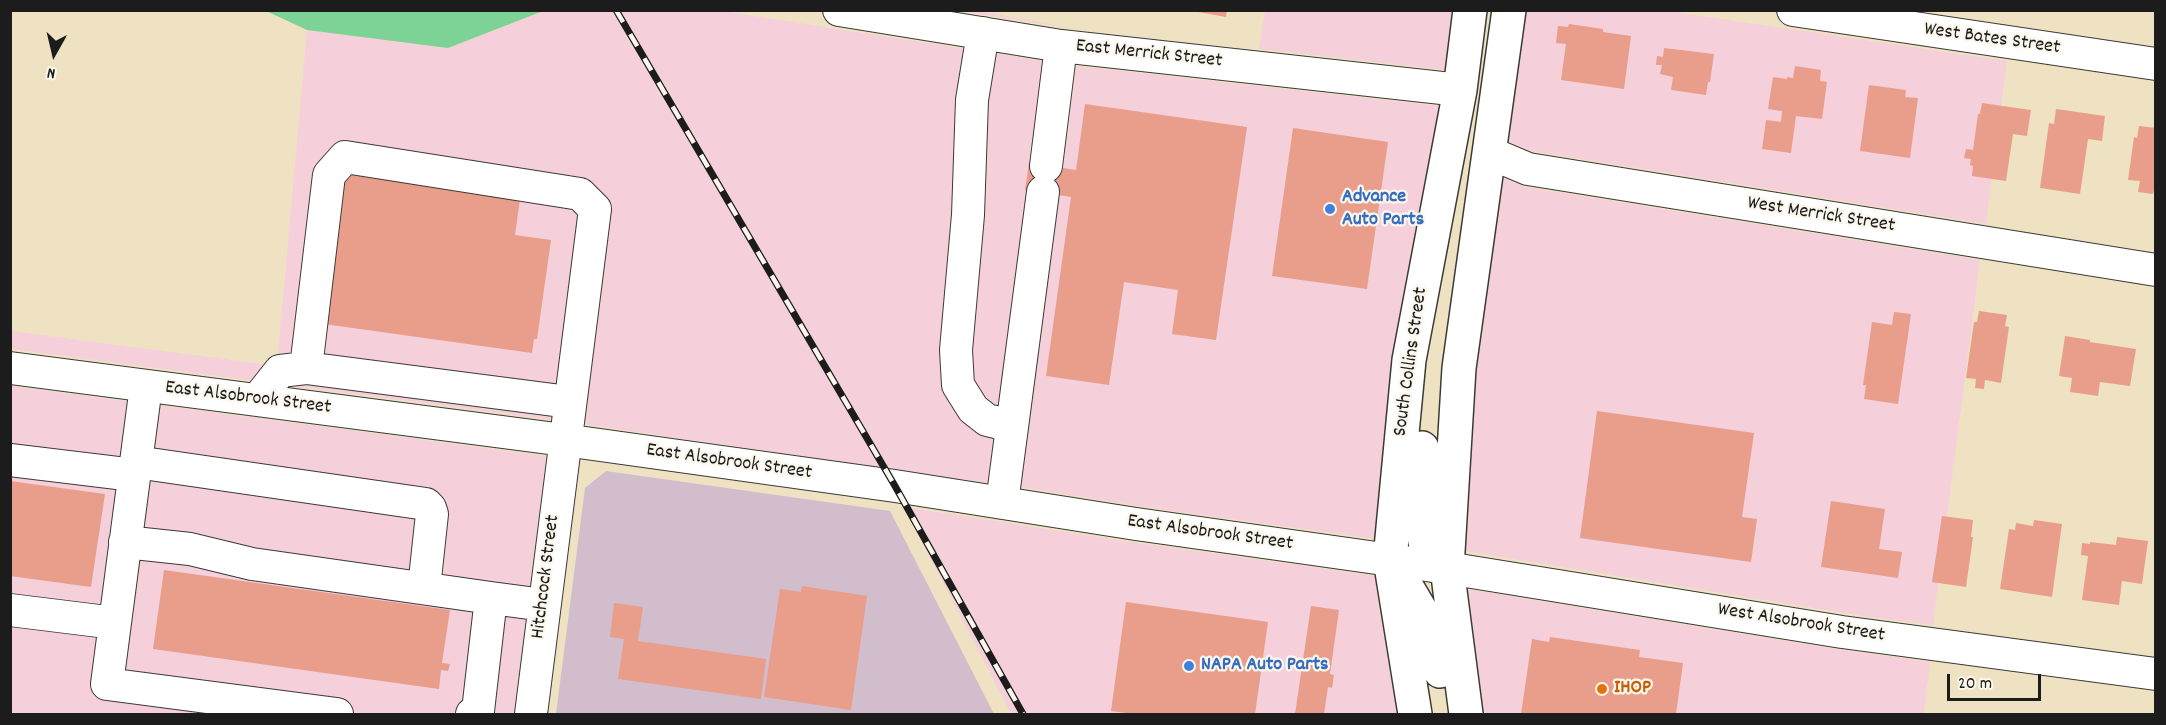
<!DOCTYPE html>
<html>
<head>
<meta charset="utf-8">
<style>
  body { margin:0 }
  #map { position:relative; width:2166px; height:725px; overflow:hidden; background:#eee2c3; font-family:Dekko,sans-serif }
  canvas { display:block }
  .frame { position:absolute; inset:0; border:12px solid #1c1c1c; pointer-events:none }
  .north { position:absolute; left:24px; top:24px; width:60px; height:60px; -webkit-text-stroke:4px #fbf7ec; paint-order:stroke; rotate:188deg; font-size:16px; font-weight:700; line-height:24px; text-align:center; color:#1c1c1c }
  .north::after { content:''; display:block; margin:auto; width:21px; height:27px; background:#1c1c1c; clip-path:polygon(50% 0,100% 100%,50% 72%,0 100%) }
  .scale { position:absolute; left:1947px; top:674px; width:94px; height:27px; box-sizing:border-box; border:3px solid #1c1c1c; border-top:0; padding-left:8px; font-size:18px; line-height:21px; white-space:nowrap; color:#1c1c1c; -webkit-text-stroke:4px #fbf7ec; paint-order:stroke }
</style>
</head>
<body>
<div id="map">
<canvas width="2166" height="725"></canvas>
<div class="frame"></div>
<div class="north">N</div>
<div class="scale">20 m</div>
</div>
<script>
const c = document.querySelector('canvas').getContext('2d');
c.lineJoin = 'round';
function fill(path, color) { c.fillStyle = color; c.fill(path, 'evenodd'); }
const poly = rows => new Path2D(rows.map(r => 'M' + r).join(''));
function strokePath(path, color, width, dash) { c.strokeStyle = color; c.lineWidth = width; c.lineCap = dash ? 'butt' : 'round'; c.setLineDash(dash || []); c.stroke(path); }
function drawText(font, color, halo, rows, align = 'center') {
  c.font = font + ' Dekko,sans-serif'; c.lineWidth = 4.5; c.setLineDash([]); c.textBaseline = 'middle'; c.strokeStyle = halo; c.fillStyle = color; for (const [text, x, y, turn = 0] of rows) {
    c.save(); c.translate(x, y); c.rotate((+turn || 0) * Math.PI / 180); c.textAlign = isNaN(turn) ? turn : align; if (halo) c.strokeText(text, 0, 0); c.fillText(text, 0, 0); c.restore();
  }
}
const built = poly([
  [543,11,722,11,1043,61,989,483,583,424,11,349,11,331,277,366,307,30,448,48],
  [957,11,979,11,1077,29,1064,27],
  [1265,11,1453,11,1446,70,1259,49],
  [1525,11,1667,11,2007,61,1986,224,1532,151,1508,141],
  [1076,66,1440,106,1409,274,1405,274,1405,290,1392,359,1376,539,1138,506,1021,487],
  [1503,178,1525,187,1980,260,1933,625,1863,616,1464,551,1475,370],
  [11,386,546,456,514,714,11,714],
  [904,507,1117,540,1376,576,1398,714,1011,714],
  [1466,589,1823,647,1930,662,1924,714,1482,714]
]);
const industrial = poly([
  [606,471,890,511,994,714,556,714,585,488]
]);
const green = poly([
  [266,11,543,11,448,48,307,30]
]);
const building = poly([
  [1187,10,1227,10,1226,17],
  [1569,24,1603,29,1603,32,1631,36,1624,89,1561,80,1566,44,1556,43,1558,26,1568,27],
  [1664,48,1714,54,1710,82,1708,82,1706,95,1671,90,1673,77,1660,74,1662,65,1656,65,1657,56,1663,57],
  [1795,66,1821,70,1820,81,1827,82,1822,119,1796,116,1791,153,1762,149,1766,120,1781,122,1782,111,1768,109,1773,77,1787,79,1787,77,1793,78],
  [1869,85,1906,90,1905,97,1918,98,1910,158,1860,151],
  [1982,103,2031,110,2027,136,2013,134,2006,181,1972,176,1973,166,1970,165,1971,159,1964,158,1966,149,1973,150,1978,114,1980,114],
  [1085,104,1247,127,1216,340,1172,334,1178,290,1124,282,1109,385,1046,376,1071,197,1025,190,1029,163,1076,170],
  [2056,109,2105,116,2102,141,2088,139,2080,194,2040,188,2049,123,2054,124],
  [2139,126,2156,128,2156,183,2153,194,2138,192,2140,181,2128,180,2134,137,2137,138],
  [1293,128,1388,142,1367,289,1272,276],
  [343,167,521,192,515,235,551,240,537,339,534,339,532,353,324,324],
  [1979,311,2007,315,2005,326,2009,327,2001,383,1985,380,1984,389,1975,388,1976,379,1966,378,1974,322,1977,322],
  [1894,312,1911,314,1898,404,1864,399,1866,385,1863,385,1872,322,1892,325],
  [2065,336,2090,340,2090,342,2136,349,2130,386,2100,382,2098,396,2070,392,2072,378,2059,376],
  [1597,411,1754,433,1742,517,1757,519,1751,562,1580,538],
  [10,481,105,494,91,587,10,576],
  [1831,501,1885,509,1879,549,1902,552,1898,578,1821,567],
  [1942,516,1973,520,1971,537,1973,537,1966,587,1932,582],
  [2034,520,2062,524,2052,597,2000,589,2009,529,2015,530,2016,523,2033,526],
  [2117,537,2148,541,2142,584,2122,581,2119,605,2082,600,2088,556,2081,555,2082,543,2090,544,2090,542,2116,545],
  [164,570,450,610,442,663,450,664,448,671,441,670,439,689,153,649],
  [802,586,867,596,851,710,764,697,780,589,801,592],
  [1126,602,1268,622,1255,714,1134,714,1111,711],
  [614,603,643,607,638,641,766,659,761,699,618,679,624,639,610,637],
  [1311,606,1339,610,1330,674,1334,675,1332,688,1328,687,1324,714,1295,714],
  [1550,637,1640,650,1639,657,1683,663,1676,714,1521,714,1532,639,1549,642]
]);
const minor = poly([
  [839,10,1061,46,1460,90],
  [1793,10,2156,64],
  [983,33,972,100,968,215,956,350,958,385,973,409,987,420,1012,426],
  [1490,153,1528,169,2156,270],
  [1046,166,1061,46],
  [10,368,564,440,895,486,1136,524,1447,568,1842,632,2156,674],
  [306,368,569,402],
  [146,386,107,684,337,714],
  [257,400,280,371,306,368,329,175,345,157,580,194,595,209,531,714],
  [10,460,134,475],
  [136,462,426,504,430,508,432,514,424,588],
  [1002,503,1043,192],
  [125,542,190,549,252,564,491,598,478,711,472,714],
  [491,598,544,605],
  [10,610,115,623]
]);
const major = poly([
  [1422,448,1419,489,1425,542,1447,568],
  [1399,574,1435,635,1440,671],
  [1415,714,1390,559,1409,360,1460,90,1470,10],
  [1466,714,1447,568,1459,368,1509,10]
]);
const rail = poly([
  [616,10,895,486,1023,714]
]);
const markers = [
  [1330,209,6,"#3f7fe0"],
  [1189,666,6,"#3f7fe0"],
  [1602,689,6,"#e8710a"]
];
const streetNames = [
  ["West Bates Street",1992,40,8],
  ["East Merrick Street",1149,55,6],
  ["West Merrick Street",1821,216,9],
  ["South Collins Street",1412,362,-82],
  ["East Alsobrook Street",248,399,7],
  ["East Alsobrook Street",729,463,8],
  ["East Alsobrook Street",1210,534,8],
  ["Hitchcock Street",547,577,-83],
  ["West Alsobrook Street",1801,624,9]
];
const shopNames = [
  ["Advance",1342,198],
  ["Auto Parts",1342,221],
  ["NAPA Auto Parts",1201,666]
];
const foodNames = [
  ["IHOP",1614,689]
];
fill(built, '#f5cfda');
fill(industrial, '#d1bdcb');
fill(green, '#7dd295');
fill(building, '#e99e8b');
strokePath(minor, '#3c3a35', 34);
strokePath(major, '#3c3a35', 36);
strokePath(minor, '#fff', 32);
strokePath(major, '#fff', 33);
strokePath(rail, '#1c1c1c', 7);
strokePath(rail, '#fbf7ec', 4.5, [14]);
for (const [x, y, r, color] of markers) { const dot = new Path2D(); dot.arc(x, y, r, 0, 2 * Math.PI); c.fillStyle = color; c.fill(dot); strokePath(dot, '#fbf7ec', 2); }
drawText('20px', '#1c1c1c', '#fbf7ec', streetNames);
drawText('bold 20px', '#366cbe', '#fbf7ec', shopNames, 'left');
drawText('bold 20px', '#c56008', '#fbf7ec', foodNames, 'left');
</script>
</body>
</html>
